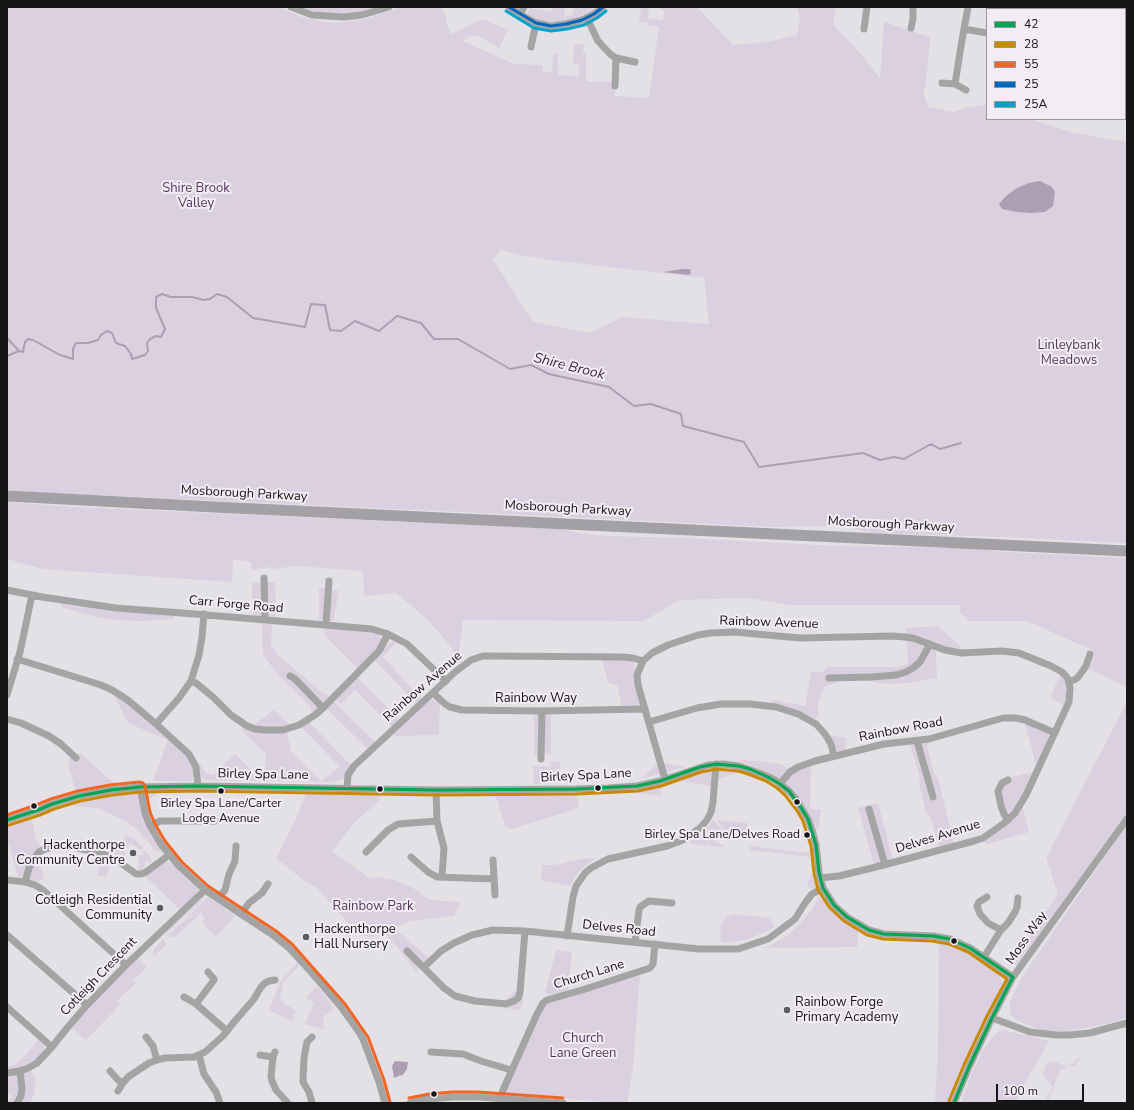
<!DOCTYPE html>
<html>
<head>
<meta charset="utf-8">
<style>
  body { margin:0 }
  #map { position:relative; width:1134px; height:1110px; overflow:hidden; background:#e4e1e6; font-family:"Nunito Sans",sans-serif }
  canvas { display:block }
  .frame { position:absolute; inset:0; border:8px solid #151416; pointer-events:none }
  .legend { position:absolute; left:986px; top:8px; width:140px; height:112px; box-sizing:border-box; background:#f2edf4; border:1px solid #9a969b; margin:0; padding:5px 7px; list-style:none; font-size:12px; color:#151416 }
  .legend li { display:flex; align-items:center; gap:8px; height:20px }
  .legend b { width:20px; border:1px solid #9a969b }
  .scale { position:absolute; left:996px; top:1084px; width:88px; height:18px; box-sizing:border-box; border:2px solid #151416; border-top:0; padding-left:5px; font-size:12px; line-height:14px; white-space:nowrap; color:#151416; -webkit-text-stroke:3px #f2edf4; paint-order:stroke }
</style>
</head>
<body>
<div id="map">
<canvas width="1134" height="1110"></canvas>
<div class="frame"></div>
<ul class="legend">
<li><b style="height:5px;background:#00a651"></b>42</li>
<li><b style="height:5px;background:#ca8904"></b>28</li>
<li><b style="height:5px;background:#f26522"></b>55</li>
<li><b style="height:5px;background:#0065bd"></b>25</li>
<li><b style="height:5px;background:#01a2c5"></b>25A</li>
</ul>
<div class="scale">100 m</div>
</div>
<script>
const c = document.querySelector('canvas').getContext('2d');
c.lineJoin = 'round';
function fill(path, color) { c.fillStyle = color; c.fill(path, 'evenodd'); }
const poly = rows => new Path2D(rows.map(r => 'M' + r).join(''));
function strokePath(path, color, width, dash) { c.strokeStyle = color; c.lineWidth = width; c.lineCap = dash ? 'butt' : 'round'; c.setLineDash(dash || []); c.stroke(path); }
function drawText(font, color, halo, rows, align = 'center') {
  c.font = font + ' "Nunito Sans",sans-serif'; c.lineWidth = 4; c.setLineDash([]); c.textBaseline = 'middle'; c.strokeStyle = halo; c.fillStyle = color; for (const [text, x, y, turn = 0] of rows) {
    c.save(); c.translate(x, y); c.rotate((+turn || 0) * Math.PI / 180); c.textAlign = isNaN(turn) ? turn : align; if (halo) c.strokeText(text, 0, 0); c.fillText(text, 0, 0); c.restore();
  }
}
const green = poly([
  [7,7,279,7,298,16,315,20,334,23,355,21,370,18,402,7,441,7,445,15,448,28,452,34,483,19,508,30,499,48,477,35,469,36,463,41,514,64,543,65,542,72,552,72,553,54,558,54,558,75,579,76,579,65,573,64,574,44,584,44,583,53,586,54,586,80,589,82,610,82,615,89,615,96,649,98,659,27,648,25,648,23,639,22,641,7,649,7,648,18,663,20,664,11,661,10,661,7,697,7,733,45,766,42,797,35,800,17,797,7,836,7,833,23,835,27,854,46,880,78,884,22,930,37,926,86,923,90,928,107,954,112,967,107,987,105,987,119,1030,119,1074,133,1127,142,1127,543,1002,537,872,533,843,526,773,527,440,511,48,493,7,490],
  [501,250,520,255,550,260,704,278,709,324,623,317,590,333,534,322,526,312,493,259],
  [297,7,382,7,347,15,323,14],
  [552,7,565,7,564,15,572,16,575,7,596,7,574,19,554,23,539,21,530,17,527,13,530,8,551,12],
  [7,502,76,507,560,529,578,533,608,536,685,538,840,546,971,548,1006,552,1127,558,1127,687,1089,669,1094,651,1027,621,969,621,960,613,960,605,790,605,748,598,680,600,644,621,463,620,459,651,462,660,457,664,452,648,428,620,396,593,364,596,363,571,296,566,272,569,272,567,251,570,251,562,233,560,232,582,42,569,7,559],
  [275,581,276,617,253,616,252,583,266,583],
  [319,588,325,588,327,590,339,591,333,621,319,620],
  [62,604,115,611,175,614,174,619,140,621,112,620,92,616,61,607],
  [262,623,272,623,271,645,279,656,323,693,330,696,312,714,311,712,311,707,279,676,263,655],
  [938,626,964,650,939,645,936,654,937,678,909,683,887,684,863,680,838,681,832,684,824,687,818,702,818,716,815,719,800,712,772,704,772,700,806,706,808,688,811,672,823,672,827,667,897,667,908,664,906,628],
  [324,627,372,632,379,635,381,639,381,642,378,647,358,669,327,638],
  [394,641,397,642,383,657,421,698,416,703,374,660,384,647,391,642],
  [602,659,630,660,633,662,636,669,640,705,637,707,622,707,617,685,608,683],
  [1060,675,1064,679,1066,684,1067,698,1064,705,1050,698],
  [357,677,399,719,392,727,355,690,341,704,336,698],
  [117,695,126,702,183,751,193,768,194,775,191,781,153,781,168,740,128,723,115,697],
  [432,700,437,702,440,704,439,735,395,736,392,733,429,701],
  [333,701,375,742,368,749,326,708],
  [1127,702,1127,814,1017,966,1013,963,1058,894,1046,858],
  [274,710,288,723,287,732,291,751,321,781,340,767,299,725,310,723,351,765,345,778,333,782,205,780,201,777,199,766,201,765,204,771,207,774,213,775,235,754,259,777,264,777,266,754,241,730,243,728,255,724],
  [551,713,551,755,540,751,537,755,533,755,535,748,534,714],
  [1025,723,1046,732,1048,734,1049,738,1036,766],
  [830,735,846,738,845,750,840,752,834,748],
  [929,742,927,747,934,773,938,778,954,844,939,847,931,818,926,813,919,783,920,778,910,744,923,743],
  [80,753,115,784,96,787,76,792,69,769,69,760,71,756],
  [738,760,770,762,783,765,789,769,811,765,810,809,821,809,818,832,807,810,788,786,777,777],
  [551,762,560,762,560,783,534,784,533,766,550,767],
  [660,763,664,763,685,767,641,779,657,764],
  [716,769,732,769,740,772,716,780,715,787,681,781,681,780,694,775,699,772],
  [1034,772,1021,800,1029,832,987,844,983,841,1004,828,1014,818,1010,812,1007,812,1005,810,1001,793,1004,785,1012,780,1011,777],
  [661,786,661,796,631,792,655,788],
  [165,789,172,791,162,791,146,801,145,795,150,790],
  [131,791,134,792,138,795,147,829,163,851,162,853,155,851,144,837,134,827,120,818,103,811,103,809,68,805,78,801,109,795,119,795],
  [306,793,381,794,380,800,355,822,332,851,369,878,377,877,395,880,413,888,430,900,460,902,454,916,418,920,407,922,394,928,429,958,418,966,417,973,385,932,372,937,359,935,318,889,302,879,276,858,295,821],
  [576,795,579,808,512,829,505,826,496,796],
  [878,803,893,860,874,864,858,808],
  [30,820,32,821,34,827,35,839,41,847,35,852,44,878,37,882,18,876,7,838,7,826],
  [713,820,724,831,744,835,740,840,711,836,705,831],
  [716,820,747,823,747,829,744,833,725,830],
  [1127,825,1127,1017,1112,1023,1067,1031,1044,1031,1018,1021,1010,1014,1010,1002,1022,977],
  [702,833,708,838,708,846,688,843],
  [126,835,128,835,118,856,114,854],
  [128,836,132,838,133,837,143,848,141,850,130,843,124,852,126,853,123,858,119,856],
  [709,838,724,846,724,847,709,846],
  [750,846,810,853,810,857,750,850],
  [145,850,151,858,151,861,150,863,148,861,144,863,145,866,140,870,138,869,139,857,141,854,142,856,144,854,142,852],
  [586,858,596,858,579,871,574,879,570,886,541,880,542,865,554,865],
  [165,862,168,862,172,863,198,888,199,891,181,911,145,876],
  [100,863,110,866,106,878,97,875],
  [811,874,817,875,819,883,815,889,811,889,807,885],
  [206,898,210,898,235,916,216,937,202,922,205,919,200,912,185,919],
  [819,898,824,900,835,913,844,920,858,928,857,947,765,948,782,939,797,927,810,912],
  [202,899,203,900,165,935,166,932],
  [199,913,200,914,175,937,166,936,185,920],
  [735,914,769,918,774,924,774,927,766,932,745,940,723,943,720,940,721,924,727,916],
  [163,940,167,944,154,956,153,955,154,948],
  [939,944,957,948,977,958,997,971,1004,985,993,1004,974,1041,956,1083,950,1103,935,1103,938,1047],
  [556,950,572,952,568,991,550,995,545,992],
  [138,958,147,967,133,981,136,983,117,1001,121,1004,86,1040,71,1027,95,1001],
  [297,963,300,965,283,982,280,1000,296,1011,294,1014,293,1021,286,1019,286,1018,269,1010,280,982],
  [640,973,633,1067,627,1103,615,1103,544,1097,503,1094,546,1003],
  [317,986,334,1008,324,1016,323,1022,324,1027,327,1030,305,1024,314,1003,306,998],
  [516,990,524,995,521,1010,504,1008,504,1001],
  [1003,1030,1049,1041,1047,1045,1020,1091,1015,1103,961,1103,971,1075,984,1048,992,1038,998,1032],
  [39,1039,44,1043,44,1051,36,1059,18,1069,7,1070,7,1066,10,1066,16,1064,22,1059],
  [1077,1058,1080,1059,1081,1061,1077,1061,1076,1067,1066,1066,1065,1070,1061,1069,1047,1103,1044,1103,1052,1088,1051,1084,1044,1078,1043,1074,1047,1063,1054,1061,1065,1066,1069,1066,1074,1063],
  [31,1070,35,1079,35,1087,34,1095,30,1103,7,1103,12,1096,7,1092,7,1076]
]);
const water = poly([
  [1040,181,1052,187,1055,192,1053,206,1045,212,1031,213,1017,212,1002,209,999,204,1006,196,1017,188,1029,183],
  [682,269,690,269,691,273,689,275,663,272],
  [395,1061,408,1062,407,1069,402,1076,401,1075,394,1078,392,1066]
]);
const stream = poly([
  [7,338,19,351,23,352,25,342,28,339,33,340,60,355,73,359,73,349,76,343,88,343,98,340,101,335,107,331,112,333,116,343,125,346,131,354,132,359,145,355,148,351,147,343,150,339,156,336,161,337,165,329,156,308,156,297,162,294,171,297,192,297,204,300,210,299,217,294,227,297,253,318,305,327,311,304,325,305,330,330,341,331,355,321,379,331,397,316,421,323,434,339,458,339,510,369,531,365,549,374,609,387,634,406,651,404,681,414,683,426,744,442,759,467,863,453,880,460,894,457,904,459,931,444,940,449,961,443],
  [7,356,19,351]
]);
const minor = poly([
  [291,7,312,15,344,17,362,15,389,7],
  [509,7,528,19,536,23,551,26,566,24,582,20,594,14,603,7],
  [1055,7,1057,9],
  [520,14,524,7],
  [587,18,598,41,610,54,616,58,635,62],
  [911,28,913,19,913,7],
  [864,29,867,7],
  [964,29,987,33],
  [531,47,536,23],
  [942,83,955,84,966,90],
  [955,84,962,40,968,7],
  [615,86,616,58],
  [264,578,265,620],
  [7,590,42,597,116,608,195,614,372,629,388,634,407,644,446,681],
  [326,624,329,581],
  [17,659,101,685,112,690,120,695,129,701,156,724,189,754,196,767,198,786],
  [290,676,295,679,323,708],
  [829,678,871,677,896,675,906,672,913,668,920,662,930,644],
  [191,681,196,683,213,697,231,715,247,726,255,729,265,730,283,730,299,725,315,715,323,708,379,651,388,634],
  [1069,682,1076,679,1079,676,1086,666,1090,654],
  [433,693,445,704,450,707,462,710,542,711,645,709],
  [7,695,20,652,32,595],
  [7,719,21,723,49,736,61,744,76,758],
  [649,722,697,708,721,704,750,704,776,707,798,714,816,724,825,734,831,744,834,756],
  [156,724,179,698,191,681,199,655,202,637,204,614],
  [917,741,933,797],
  [541,759,542,711],
  [665,779,638,685,637,675,643,661,652,653,668,645,698,635,711,633,734,632,800,638,892,636,905,637,913,638,945,650,961,653,1002,651,1019,653,1051,666,1062,672,1065,675,1068,679,1070,688,1069,702,1026,795,1015,813,1003,824,983,838,974,841,876,867,839,876,820,878],
  [780,784,790,772,798,767,815,761,884,744,929,739,1003,718,1016,718,1025,720,1055,733],
  [140,787,145,813,150,826,161,844,178,865,205,890,241,914,273,935,289,948,312,973,341,1007,359,1032,363,1039,379,1082,385,1103],
  [347,788,348,775,354,766,455,672,471,660,483,656,489,656,623,657,633,658,643,661],
  [436,790,437,821,444,848,442,877],
  [869,809,885,865],
  [7,820,38,810,52,804,79,796,111,790,140,787,198,786,436,790,576,789,608,788,637,786,660,781,708,765,723,764,739,766,762,774,775,780,789,791,796,799,808,819,812,830,816,845,819,872,823,888,834,905,847,917,869,930,884,934,933,936,950,939,970,948,1013,977],
  [1008,820,1004,814,1001,806,998,791,1002,783,1008,780],
  [150,826,160,821,215,821],
  [366,852,388,830,398,824,437,821],
  [411,857,428,872,437,877,494,879],
  [493,860,495,895],
  [7,880,25,882,35,885,43,890,126,965],
  [25,882,29,868,35,857,39,852,45,849,53,847,74,847,103,854,118,861,136,874,141,874,146,872,169,855],
  [987,897,979,902,977,906,980,914,988,923,1001,930],
  [218,899,225,890,229,874,235,861,236,846],
  [241,914,249,903,262,893,268,884],
  [7,935,87,1005],
  [567,936,573,897,576,886,585,873,591,868,608,859,667,846,678,842,687,838,701,827,707,820,711,812,713,802,716,764],
  [635,942,639,910,640,907,649,901,672,903],
  [407,951,444,988,455,996,475,1001,506,1004,514,1001,518,998,520,992,525,931],
  [984,957,1001,930,1008,923,1015,912,1017,907,1018,898],
  [424,967,441,951,454,943,472,935,493,930,525,931,699,949,738,949,768,939,779,931,795,919,805,903,812,894,823,888],
  [184,997,196,1004,227,1031],
  [196,1004,214,980,214,979,208,972],
  [7,1007,52,1047],
  [992,1018,1030,1032,1056,1035,1069,1035,1090,1033,1127,1023],
  [146,1037,153,1046,157,1060],
  [312,1037,307,1042,306,1047,304,1058,303,1079,303,1082,309,1092,312,1103],
  [275,1052,273,1057,271,1076,272,1081,276,1090,288,1103],
  [431,1052,463,1054,481,1061,511,1070],
  [199,1055,204,1074,216,1092,220,1103],
  [260,1055,273,1057],
  [110,1071,118,1080,123,1083],
  [7,1073,20,1071,28,1068,37,1063,52,1047,67,1028,87,1005,126,965,205,890],
  [118,1091,123,1083,128,1077,149,1063,157,1060,165,1058,194,1057,205,1052,223,1036,234,1022,254,999,261,987,265,983,269,981,275,980],
  [499,1099,537,1014,543,1003,547,1000,582,990,650,968,653,964,655,944],
  [17,1103,21,1096,22,1089,20,1071],
  [410,1103,429,1099,452,1097,478,1097,563,1103],
  [954,1103,969,1067,992,1018,1013,977,1127,819]
]);
const highway = poly([
  [7,496,214,507,1127,551]
]);
const bus1 = poly([
  [7,820,38,810,52,804,79,796,111,790,140,787,198,786,436,790,576,789,637,786,660,781,700,767,716,764,739,766,750,769,768,777,780,784,789,791,802,809,808,819,816,845,819,872,823,888,834,905,847,917,869,930,884,934,933,936,950,939,970,948,1013,977,992,1018,969,1067,954,1103]
]);
const bus2 = poly([
  [9,825,40,815,54,809,80,801,112,795,140,792,198,791,436,795,576,794,638,791,661,786,701,772,716,769,738,771,748,774,766,781,777,788,785,795,798,812,803,821,811,846,814,873,818,890,830,908,844,921,867,935,883,939,932,941,949,944,968,952,1007,979,987,1016,964,1065,949,1101]
]);
const bus3 = poly([
  [7,815,36,805,51,799,78,791,110,785,139,782,143,783,145,786,150,812,155,824,165,841,182,862,208,886,276,931,292,944,345,1004,368,1037,384,1080,390,1102],
  [409,1098,429,1094,452,1092,478,1092,563,1098]
]);
const bus4 = poly([
  [509,7,536,23,551,26,566,24,582,20,594,14,603,7]
]);
const bus5 = poly([
  [506,11,534,28,551,31,567,29,584,25,597,18,606,11]
]);
const markers = [
  [598,788,3.5,"#151416"],
  [380,789,3.5,"#151416"],
  [221,791,3.5,"#151416"],
  [797,802,3.5,"#151416"],
  [34,806,3.5,"#151416"],
  [807,835,3.5,"#151416"],
  [133,853,4,"#5d5c5f"],
  [160,908,4,"#5d5c5f"],
  [306,937,4,"#5d5c5f"],
  [954,941,3.5,"#151416"],
  [787,1010,4,"#5d5c5f"],
  [434,1094,3.5,"#151416"]
];
const busNames = [
  ["Birley Spa Lane/Carter",221,804],
  ["Lodge Avenue",221,819],
  ["Birley Spa Lane/Delves Road",800,835,"right"]
];
const parkNames = [
  ["Shire Brook",196,189],
  ["Valley",196,204],
  ["Linleybank",1069,346],
  ["Meadows",1069,361],
  ["Rainbow Park",373,907],
  ["Church",583,1039],
  ["Lane Green",583,1054]
];
const streetNames = [
  ["Mosborough Parkway",244,494,3],
  ["Mosborough Parkway",568,509,3],
  ["Mosborough Parkway",891,525,3],
  ["Carr Forge Road",236,605,5],
  ["Rainbow Avenue",769,623,2],
  ["Rainbow Avenue",423,687,-41],
  ["Rainbow Way",536,699],
  ["Rainbow Road",901,730,-11],
  ["Birley Spa Lane",263,775,1],
  ["Birley Spa Lane",586,776,-3],
  ["Delves Avenue",938,837,-17],
  ["Delves Road",619,929,6],
  ["Moss Way",1027,938,-55],
  ["Church Lane",589,975,-17],
  ["Cotleigh Crescent",99,977,-46]
];
const poiNames = [
  ["Hackenthorpe",125,846],
  ["Community Centre",125,861],
  ["Cotleigh Residential",152,901],
  ["Community",152,916],
  ["Hackenthorpe",314,930,"left"],
  ["Hall Nursery",314,945,"left"],
  ["Rainbow Forge",795,1003,"left"],
  ["Primary Academy",795,1018,"left"]
];
const waterNames = [
  ["Shire Brook",569,367,14]
];
fill(green, '#dbd0df');
fill(water, '#ae9eb4');
strokePath(stream, '#ae9eb4', 2);
strokePath(minor, '#a5a4a5', 7);
strokePath(highway, '#a3a1a5', 11);
strokePath(bus1, '#00a651', 3);
strokePath(bus2, '#ca8904', 3);
strokePath(bus3, '#f26522', 3);
strokePath(bus4, '#0065bd', 3);
strokePath(bus5, '#01a2c5', 3);
for (const [x, y, r, color] of markers) { const dot = new Path2D(); dot.arc(x, y, r, 0, 2 * Math.PI); c.fillStyle = color; c.fill(dot); strokePath(dot, '#f2edf4', 1.5); }
drawText('12px', '#151416', '#f2edf4', busNames);
drawText('13px', '#55365f', '#f2edf4', parkNames);
drawText('13px', '#151416', '#f2edf4', streetNames);
drawText('13px', '#151416', '#f2edf4', poiNames, 'right');
drawText('italic 14px', '#46284f', '#f2edf4', waterNames);
</script>
</body>
</html>
